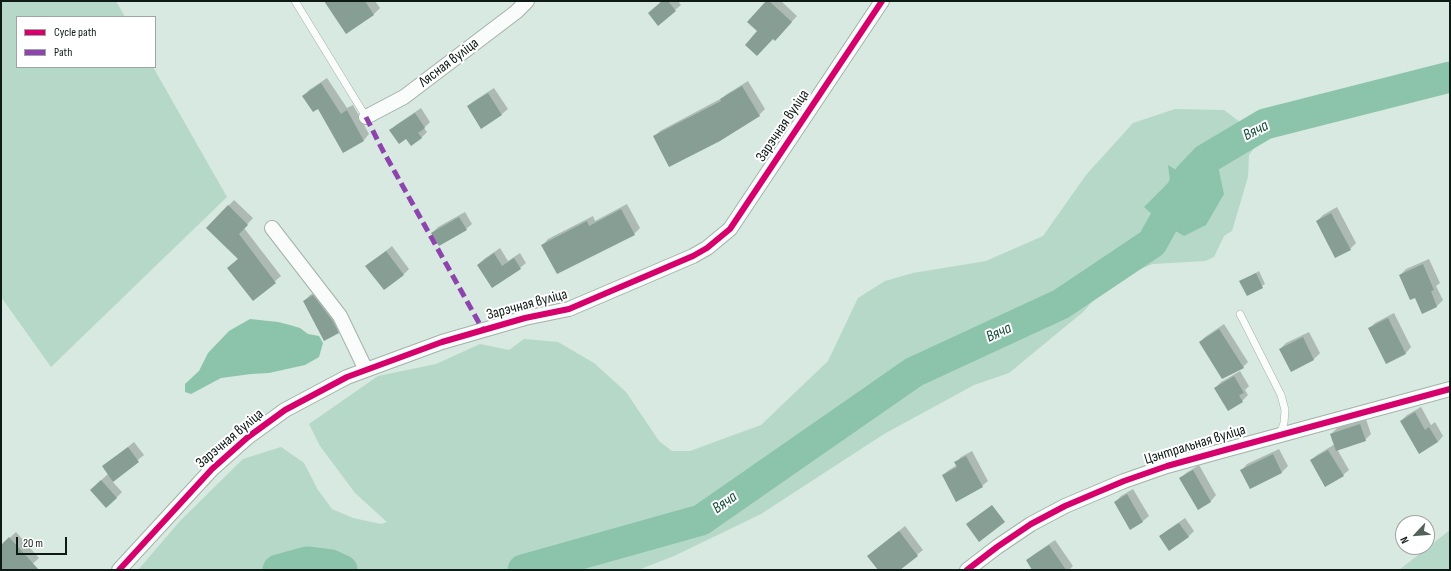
<!DOCTYPE html>
<html>
<head>
<meta charset="utf-8">
<style>
  body { margin:0 }
  #map { position:relative; width:1451px; height:571px; overflow:hidden; background:#d7e9e0; font-family:"Sofia Sans Condensed",sans-serif }
  canvas { display:block }
  .frame { position:absolute; inset:0; border:2px solid #0e1a15; pointer-events:none }
  .legend { position:absolute; left:16px; top:16px; width:140px; height:52px; box-sizing:border-box; background:#fff; border:1px solid #9fa3a1; margin:0; padding:5px 7px; list-style:none; font-size:12px; color:#0e1a15 }
  .legend li { display:flex; align-items:center; gap:8px; height:20px }
  .legend b { width:20px; border:1px solid #9fa3a1 }
  .north { position:absolute; left:1395px; top:515px; width:40px; height:40px; box-sizing:border-box; background:#fff; border:1px solid #9fa3a1; border-radius:50%; rotate:244deg; font-size:11px; font-weight:700; line-height:16px; text-align:center; color:#0e1a15 }
  .north::after { content:''; display:block; margin:auto; width:14px; height:18px; background:#54625c; clip-path:polygon(50% 0,100% 100%,50% 72%,0 100%) }
  .scale { position:absolute; left:16px; top:537px; width:51px; height:18px; box-sizing:border-box; border:2px solid #0e1a15; border-top:0; padding-left:5px; font-size:12px; line-height:14px; white-space:nowrap; color:#0e1a15; -webkit-text-stroke:3px #fff; paint-order:stroke }
</style>
</head>
<body>
<div id="map">
<canvas width="1451" height="571"></canvas>
<div class="frame"></div>
<ul class="legend">
<li><b style="height:5px;background:#d6006c"></b>Cycle path</li>
<li><b style="height:5px;background:#8e44ad"></b>Path</li>
</ul>
<div class="north">N</div>
<div class="scale">20 m</div>
</div>
<script>
const c = document.querySelector('canvas').getContext('2d');
c.lineJoin = 'round';
function fill(path, color) { c.fillStyle = color; c.fill(path, 'evenodd'); }
const poly = rows => new Path2D(rows.map(r => 'M' + r).join(''));
function strokePath(path, color, width, dash) { c.strokeStyle = color; c.lineWidth = width; c.lineCap = dash ? 'butt' : 'round'; c.setLineDash(dash || []); c.stroke(path); }
function drawText(font, color, halo, rows, align = 'center') {
  c.font = font + ' "Sofia Sans Condensed",sans-serif'; c.lineWidth = 4; c.setLineDash([]); c.textBaseline = 'middle'; c.strokeStyle = halo; c.fillStyle = color; for (const [text, x, y, turn = 0] of rows) {
    c.save(); c.translate(x, y); c.rotate((+turn || 0) * Math.PI / 180); c.textAlign = isNaN(turn) ? turn : align; if (halo) c.strokeText(text, 0, 0); c.fillText(text, 0, 0); c.restore();
  }
}
const green = poly([
  [1,1,116,1,125,17,17,17,17,67,153,67,227,197,51,367,1,297],
  [1175,109,1224,110,1244,125,1256,139,1256,146,1249,155,1248,177,1232,231,1224,236,1214,257,1205,261,1153,264,1112,280,1083,312,1009,373,974,385,884,434,761,514,674,556,638,570,138,570,180,521,243,459,281,447,304,463,318,490,332,509,353,518,381,524,387,522,355,493,320,446,309,424,378,376,436,364,480,344,509,350,524,339,558,342,594,363,626,392,659,441,672,451,690,451,761,425,828,361,858,298,885,281,913,273,986,261,1043,236,1086,175,1133,123],
  [1450,530,1450,570,1399,570]
]);
const water = poly([
  [1206,159,1218,166,1224,194,1206,225,1184,236,1162,223,1144,207,1170,181,1168,165,1188,177],
  [250,319,278,322,290,325,300,328,308,334,319,336,323,343,319,357,305,365,269,373,251,374,221,378,191,394,185,392,185,384,199,371,208,353,229,331]
]);
const shadow = poly([
  [325,1,375,1,380,8,374,14,347,33],
  [663,1,678,1,681,5,675,10],
  [768,1,781,1,797,16,780,34,773,38,759,31],
  [327,78,347,108,353,105,369,134,364,140,343,152,318,107,304,96,309,90],
  [748,81,765,109,759,115,654,137,660,131,722,98,727,94],
  [494,88,508,109,502,114,482,127,468,106,474,101],
  [421,108,430,122,424,128,427,132,421,138,406,138,391,130,396,125],
  [234,200,253,218,244,228,281,276,253,300,228,268,239,258,207,228],
  [627,204,640,228,634,234,543,245,548,239,593,216,595,221],
  [1337,207,1356,243,1350,249,1317,221,1323,215],
  [465,212,472,224,466,229,432,233,438,227],
  [392,246,409,269,403,275,367,266],
  [500,248,508,261,520,253,526,263,520,268,478,265,484,259],
  [1429,259,1440,283,1436,286,1443,300,1437,306,1422,312,1416,297,1400,275,1406,269],
  [1259,271,1265,284,1247,295,1240,282],
  [319,290,344,326,338,332,304,301,310,295],
  [1394,313,1411,347,1406,353,1386,362,1369,329,1375,323],
  [1224,324,1248,362,1243,367,1200,342,1205,337],
  [1309,332,1320,353,1314,359,1291,370,1280,349,1286,343],
  [1240,371,1249,386,1245,390,1248,395,1242,401,1215,388,1221,382],
  [1421,407,1431,425,1435,422,1443,436,1438,442,1401,421,1407,415],
  [1366,419,1371,434,1365,440,1337,449,1349,470,1343,475,1311,460,1317,455,1335,444,1331,434,1337,428],
  [134,442,144,455,112,481,122,492,116,498,97,484,108,474,103,467],
  [1279,449,1288,466,1282,472,1250,487,1242,470,1247,464],
  [972,451,988,481,982,486,943,475,949,470,957,465,955,463,961,457],
  [1199,465,1216,495,1211,501,1198,508,1181,478,1186,473],
  [1133,489,1149,516,1143,521,1131,528,1115,502,1121,496],
  [1185,518,1194,531,1188,537,1160,536,1166,531],
  [905,526,923,550,898,570,879,570,868,556],
  [16,532,39,558,26,570,1,570,1,546],
  [1055,540,1073,566,1069,570,1033,570,1027,561,1033,555]
]);
const river = poly([
  [278,570,307,562,331,565,342,570],
  [523,570,701,520,914,372,1061,304,1152,243,1189,177,1206,159,1265,124,1450,77]
]);
const building = poly([
  [324,1,365,1,374,15,346,34],
  [662,1,668,1,676,11,658,26,648,13],
  [766,1,769,1,792,22,775,41,773,39,757,56,745,45,757,31,747,22],
  [321,83,341,114,347,110,364,141,343,153,318,109,313,112,302,96],
  [742,86,760,116,720,141,669,167,653,136,721,101,720,99],
  [488,93,502,115,481,129,467,106],
  [415,113,425,128,418,133,422,138,411,146,406,139,399,144,389,130],
  [228,205,248,225,239,234,276,283,253,301,227,268,238,259,206,228],
  [621,209,635,235,557,274,541,245,587,221,589,226],
  [1331,213,1351,250,1335,258,1316,221],
  [459,217,467,230,439,246,431,233],
  [386,251,404,275,384,290,365,266],
  [494,253,502,266,514,258,521,269,492,288,477,265],
  [1423,264,1434,290,1431,291,1437,307,1422,314,1415,298,1410,300,1399,275],
  [1256,273,1263,288,1247,296,1239,281],
  [313,295,332,320,339,333,324,341,303,301],
  [1388,318,1406,354,1386,364,1368,328],
  [1219,329,1244,368,1222,379,1199,342],
  [1303,337,1314,360,1291,372,1279,349],
  [1234,376,1244,393,1239,395,1243,402,1228,411,1214,388],
  [1415,412,1425,430,1429,427,1438,442,1419,454,1400,421],
  [1360,424,1366,441,1336,451,1330,434],
  [128,447,139,462,113,482,102,466],
  [1328,450,1344,476,1325,487,1310,460],
  [1273,454,1282,473,1250,489,1240,470],
  [966,456,983,487,956,502,942,475,957,467,954,462],
  [1193,470,1211,502,1198,510,1179,478],
  [101,480,117,498,106,508,90,490],
  [1127,494,1143,522,1130,530,1114,502],
  [992,505,1005,522,979,542,966,524],
  [1179,523,1189,537,1169,551,1159,536],
  [899,531,918,556,900,570,878,570,867,556],
  [9,537,39,570,1,570,1,545],
  [1049,545,1066,570,1032,570,1026,560]
]);
const service = poly([
  [295,1,366,117],
  [1240,314,1281,395,1285,410,1284,423,1280,434]
]);
const minor = poly([
  [366,117,404,97,516,12,527,1],
  [272,228,340,316,366,370],
  [119,570,212,469,248,437,285,410,347,377,442,342,525,318,569,309,693,256,707,248,730,229,882,1],
  [967,570,997,547,1031,524,1065,506,1124,481,1167,466,1225,450,1450,389]
]);
const quiet = poly([
  [366,117,382,149,483,330]
]);
const cycleway = poly([
  [119,570,212,469,248,437,285,410,347,377,442,342,525,318,569,309,693,256,707,248,730,229,882,1],
  [967,570,997,547,1031,524,1065,506,1124,481,1167,466,1225,450,1450,389]
]);
const streetNames = [
  ["Лясная вуліца",449,63,-37],
  ["Зарэчная вуліца",783,126,-56],
  ["Зарэчная вуліца",527,305,-15],
  ["Зарэчная вуліца",230,439,-40],
  ["Цэнтральная вуліца",1195,445,-17]
];
const waterNames = [
  ["Вяча",1256,131,-27],
  ["Вяча",999,333,-25],
  ["Вяча",725,503,-35]
];
fill(green, '#b5d8c8');
fill(water, '#8cc3ab');
fill(shadow, '#0003');
strokePath(river, '#8cc3ab', 31);
fill(building, '#879e94');
strokePath(service, '#a3b2ab', 8);
strokePath(minor, '#a3b2ab', 16);
strokePath(service, '#f9fcfa', 7);
strokePath(minor, '#f9fcfa', 14);
strokePath(quiet, '#8e44ad', 5, [10, 5]);
strokePath(cycleway, '#d6006c', 6);
drawText('15px', '#0e1a15', '#fff', streetNames);
drawText('italic 16px', '#164f3a', '#fff', waterNames);
</script>
</body>
</html>
